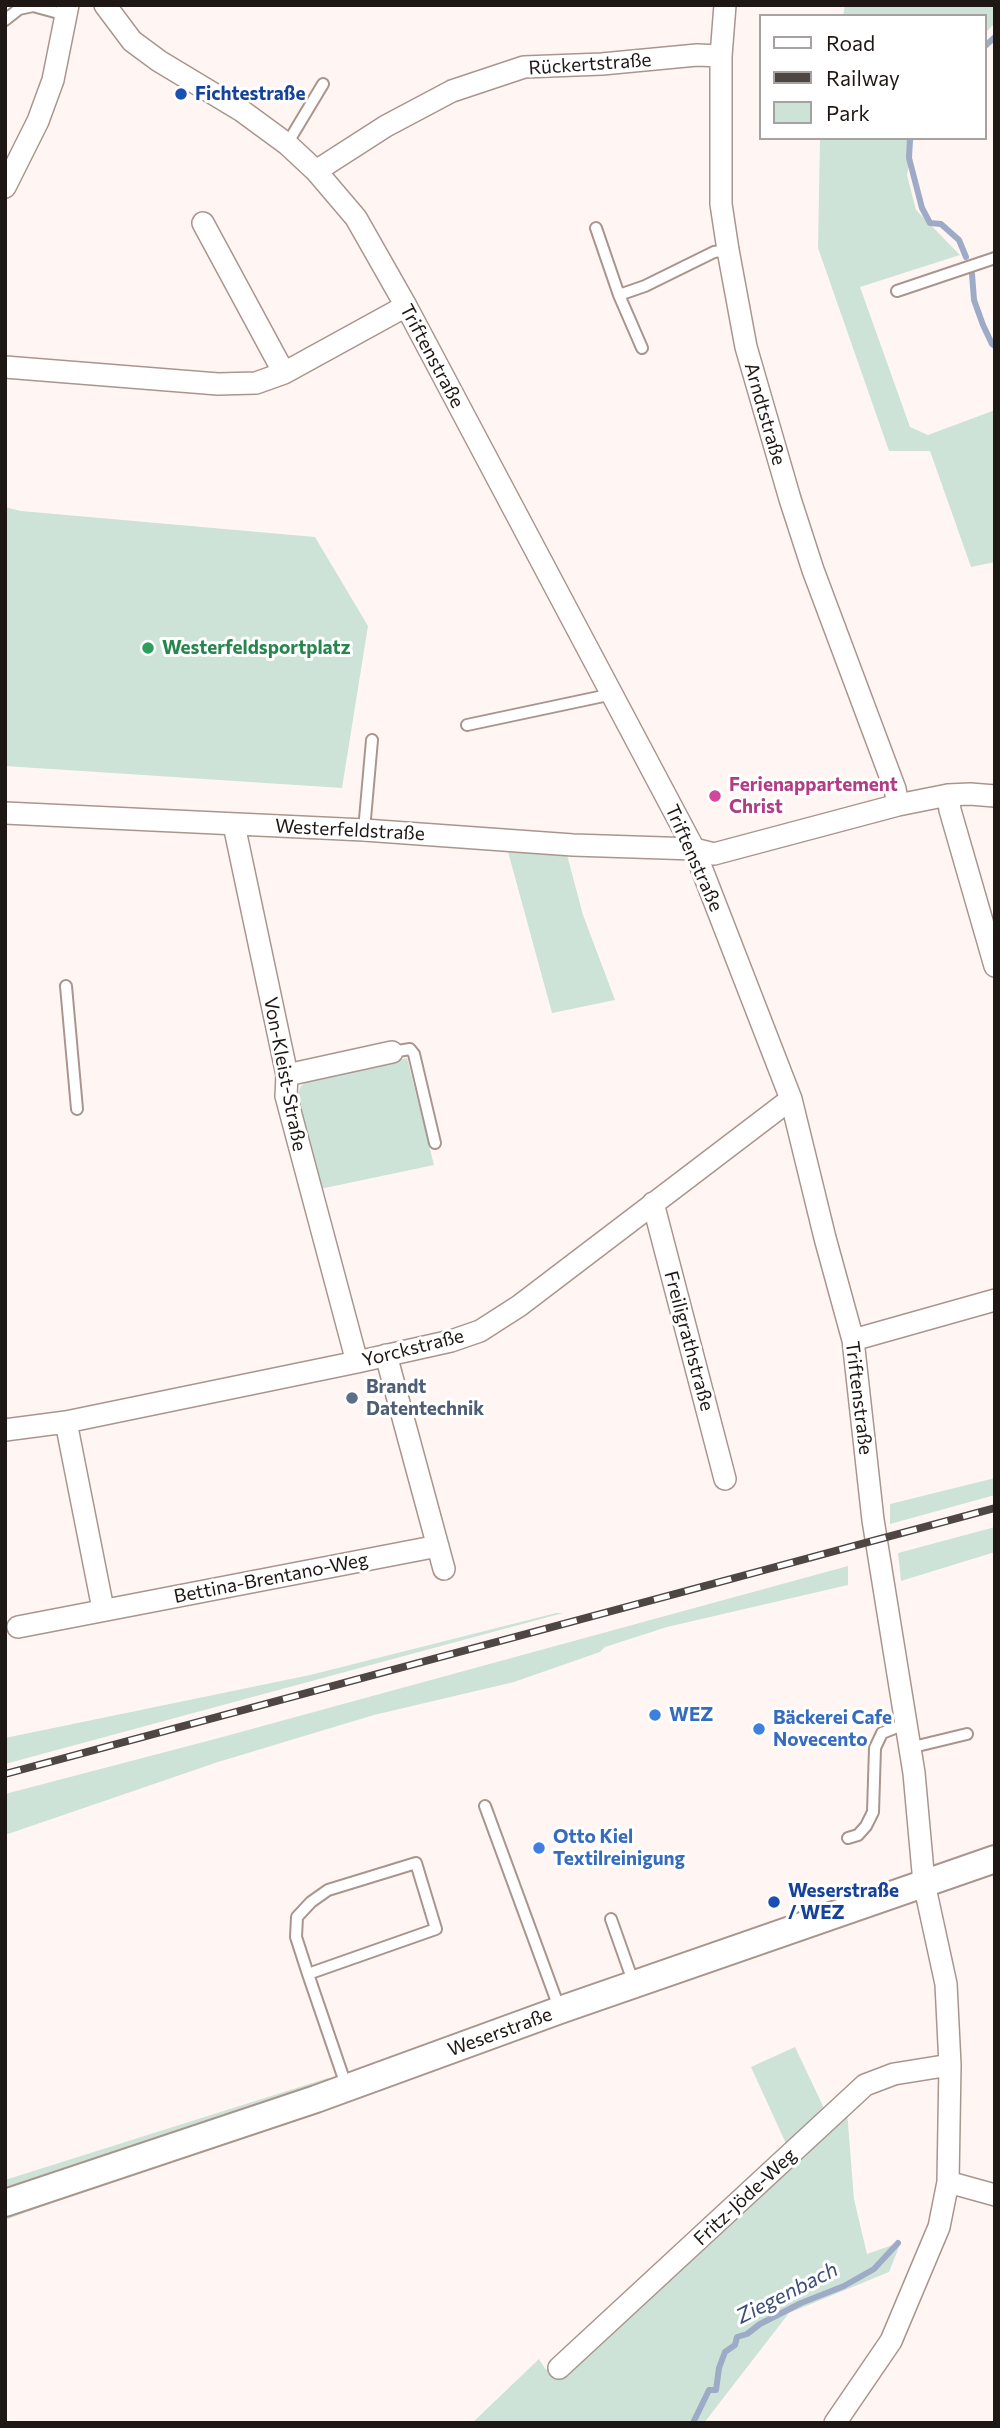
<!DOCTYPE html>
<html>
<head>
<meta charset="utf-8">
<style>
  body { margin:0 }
  #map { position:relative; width:1000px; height:2428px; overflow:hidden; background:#fff6f3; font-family:Commissioner,sans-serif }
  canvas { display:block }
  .frame { position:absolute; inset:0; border:7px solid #1e1714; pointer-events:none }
  .legend { position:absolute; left:759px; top:14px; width:228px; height:126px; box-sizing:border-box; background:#fff; border:2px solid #a5a2a1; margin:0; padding:9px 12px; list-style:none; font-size:21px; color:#1e1714 }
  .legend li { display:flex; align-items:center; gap:14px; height:35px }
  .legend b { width:35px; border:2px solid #a5a2a1 }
</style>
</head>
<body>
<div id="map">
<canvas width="1000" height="2428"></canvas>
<div class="frame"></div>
<ul class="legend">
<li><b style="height:9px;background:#fff"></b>Road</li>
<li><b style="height:9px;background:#4e4643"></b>Railway</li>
<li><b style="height:19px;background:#cde3d7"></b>Park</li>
</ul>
</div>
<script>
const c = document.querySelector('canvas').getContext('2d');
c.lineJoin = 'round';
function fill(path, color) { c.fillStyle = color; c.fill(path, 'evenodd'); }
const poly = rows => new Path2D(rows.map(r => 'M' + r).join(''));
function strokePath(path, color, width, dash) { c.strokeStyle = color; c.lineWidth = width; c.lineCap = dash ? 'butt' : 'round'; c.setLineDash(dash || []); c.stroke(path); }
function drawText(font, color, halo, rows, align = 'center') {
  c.font = font + ' Commissioner,sans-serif'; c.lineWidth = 6; c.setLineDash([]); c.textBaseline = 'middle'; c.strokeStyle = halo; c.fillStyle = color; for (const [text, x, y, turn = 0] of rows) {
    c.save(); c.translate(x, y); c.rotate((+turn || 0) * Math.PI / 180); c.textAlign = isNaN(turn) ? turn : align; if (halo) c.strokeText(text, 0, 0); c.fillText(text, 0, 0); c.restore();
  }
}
const green = poly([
  [845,5,995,5,995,23,984,34,984,16,843,16],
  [820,138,914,138,907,175,916,210,960,255,860,287,910,427,928,435,995,410,995,562,971,567,930,451,889,451,818,248],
  [5,507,21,511,315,537,368,626,342,788,5,766],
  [565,847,583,915,615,1000,552,1013,507,848],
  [407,1058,434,1165,320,1189,297,1096,301,1086,312,1077],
  [995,1478,995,1495,890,1524,890,1504],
  [995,1527,995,1552,901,1581,898,1553],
  [848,1566,848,1585,667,1627,605,1647,600,1652,514,1682,374,1715,218,1762,5,1835,5,1794,215,1739],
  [556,1613,563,1613,5,1764,5,1738,310,1675],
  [795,2047,832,2125,847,2111,854,2199,867,2254,901,2242,889,2272,789,2313,704,2423,472,2423,539,2359,546,2370,788,2148,751,2067],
  [328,2078,353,2093,5,2220,5,2180]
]);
const stream = poly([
  [984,47,995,37],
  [910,138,909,158,922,208,930,223,941,224,959,240,966,257],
  [972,274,974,300,983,325,992,344,995,346],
  [693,2423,709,2390,716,2390,719,2368,725,2352,735,2345,737,2337,747,2334,760,2324,801,2303,844,2286,874,2269,898,2243]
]);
const service = poly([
  [5,20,19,9,33,6,66,15],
  [287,144,323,84],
  [596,228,619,295,642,348],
  [897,291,995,258],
  [619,295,645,286,714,252,728,250],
  [467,725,613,694],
  [364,830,372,740],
  [66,986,77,1109],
  [392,1052,410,1049,414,1054,435,1143],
  [909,1748,967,1734],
  [485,1806,560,2010],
  [848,1838,858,1835,866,1826,873,1812,875,1748,882,1733,905,1724],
  [611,1919,634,1984],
  [308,1974,436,1929,416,1863,328,1890,311,1902,297,1917,296,1937,308,1974,347,2088]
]);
const minor = poly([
  [105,5,132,41,159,61,242,111,287,144,316,171,356,218,406,306,694,849,791,1099,825,1238,853,1340,873,1520,914,1773,924,1883,946,1984,950,2065,948,2182,939,2227,891,2341,835,2423],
  [725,5,721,56,721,204,728,250,746,347,790,499,813,570,895,789,898,805],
  [316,171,386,126,452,91,524,67,602,64,697,55,721,56],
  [5,187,38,121,53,80,68,5],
  [203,223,284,373],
  [5,367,218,384,256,383,284,373,406,306],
  [948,795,950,810,995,966],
  [5,813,364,830,573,845,694,849,714,854,898,805,948,795,970,794,995,796],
  [234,825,287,1075,286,1096,357,1362],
  [287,1075,392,1052],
  [653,1203,725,1479],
  [853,1340,995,1300],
  [386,1355,444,1569],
  [66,1422,103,1609],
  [5,1430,66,1422,357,1362,451,1341,480,1331,519,1306,791,1099],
  [18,1627,438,1546],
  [948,2182,995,2195],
  [559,2368,865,2085,894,2074,950,2065]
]);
const tertiary = poly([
  [5,2203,316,2099,560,2010,995,1859]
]);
const rail = poly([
  [5,1774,995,1508]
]);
const markers = [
  [181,94,7,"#1a4fb4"],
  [148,648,7,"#2e9e5b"],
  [715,796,7,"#d1479c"],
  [352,1398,7,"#5c6f8a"],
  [655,1715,7,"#3f7fe0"],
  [759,1729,7,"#3f7fe0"],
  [539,1848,7,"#3f7fe0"],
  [774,1902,7,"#1a4fb4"]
];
const streetNames = [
  ["Rückertstraße",590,64,-4],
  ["Triftenstraße",432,356,62],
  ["Arndtstraße",765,414,74],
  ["Westerfeldstraße",350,830,3],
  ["Triftenstraße",694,858,66],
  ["Von-Kleist-Straße",285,1074,79],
  ["Freiligrathstraße",689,1341,75],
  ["Yorckstraße",413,1348,-14],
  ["Triftenstraße",859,1398,83],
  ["Bettina-Brentano-Weg",271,1578,-11],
  ["Weserstraße",500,2032,-20],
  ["Fritz-Jöde-Weg",745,2197,-43]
];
const transitNames = [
  ["Fichtestraße",195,94],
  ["Weserstraße",788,1891],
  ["/ WEZ",788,1913]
];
const leisureNames = [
  ["Westerfeldsportplatz",162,648]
];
const hotelNames = [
  ["Ferienappartement",729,785],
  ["Christ",729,807]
];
const serviceNames = [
  ["Brandt",366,1387],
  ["Datentechnik",366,1409]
];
const shopNames = [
  ["WEZ",669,1715],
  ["Bäckerei Cafe",773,1718],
  ["Novecento",773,1740],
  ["Otto Kiel",553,1837],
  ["Textilreinigung",553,1859]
];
const waterNames = [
  ["Ziegenbach",787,2293,-27]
];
fill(green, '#cde3d7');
strokePath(stream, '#9eabc6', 6);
strokePath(service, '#aa958e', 14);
strokePath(minor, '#aa958e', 24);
strokePath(tertiary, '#aa958e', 30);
strokePath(service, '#fff', 10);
strokePath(minor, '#fff', 21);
strokePath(tertiary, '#fff', 26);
strokePath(rail, '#4e4643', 8);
strokePath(rail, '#fff', 5, [16]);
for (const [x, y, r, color] of markers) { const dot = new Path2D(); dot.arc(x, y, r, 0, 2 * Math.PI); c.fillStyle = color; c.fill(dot); strokePath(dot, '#fff', 2.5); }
drawText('19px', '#1e1714', '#fff', streetNames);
drawText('bold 19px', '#164399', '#fff', transitNames, 'left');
drawText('bold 19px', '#27864d', '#fff', leisureNames, 'left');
drawText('bold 19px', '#b23c85', '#fff', hotelNames, 'left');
drawText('bold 19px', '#4e5e75', '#fff', serviceNames, 'left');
drawText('bold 19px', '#366cbe', '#fff', shopNames, 'left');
drawText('italic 21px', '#3b4e76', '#fff', waterNames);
</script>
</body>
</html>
